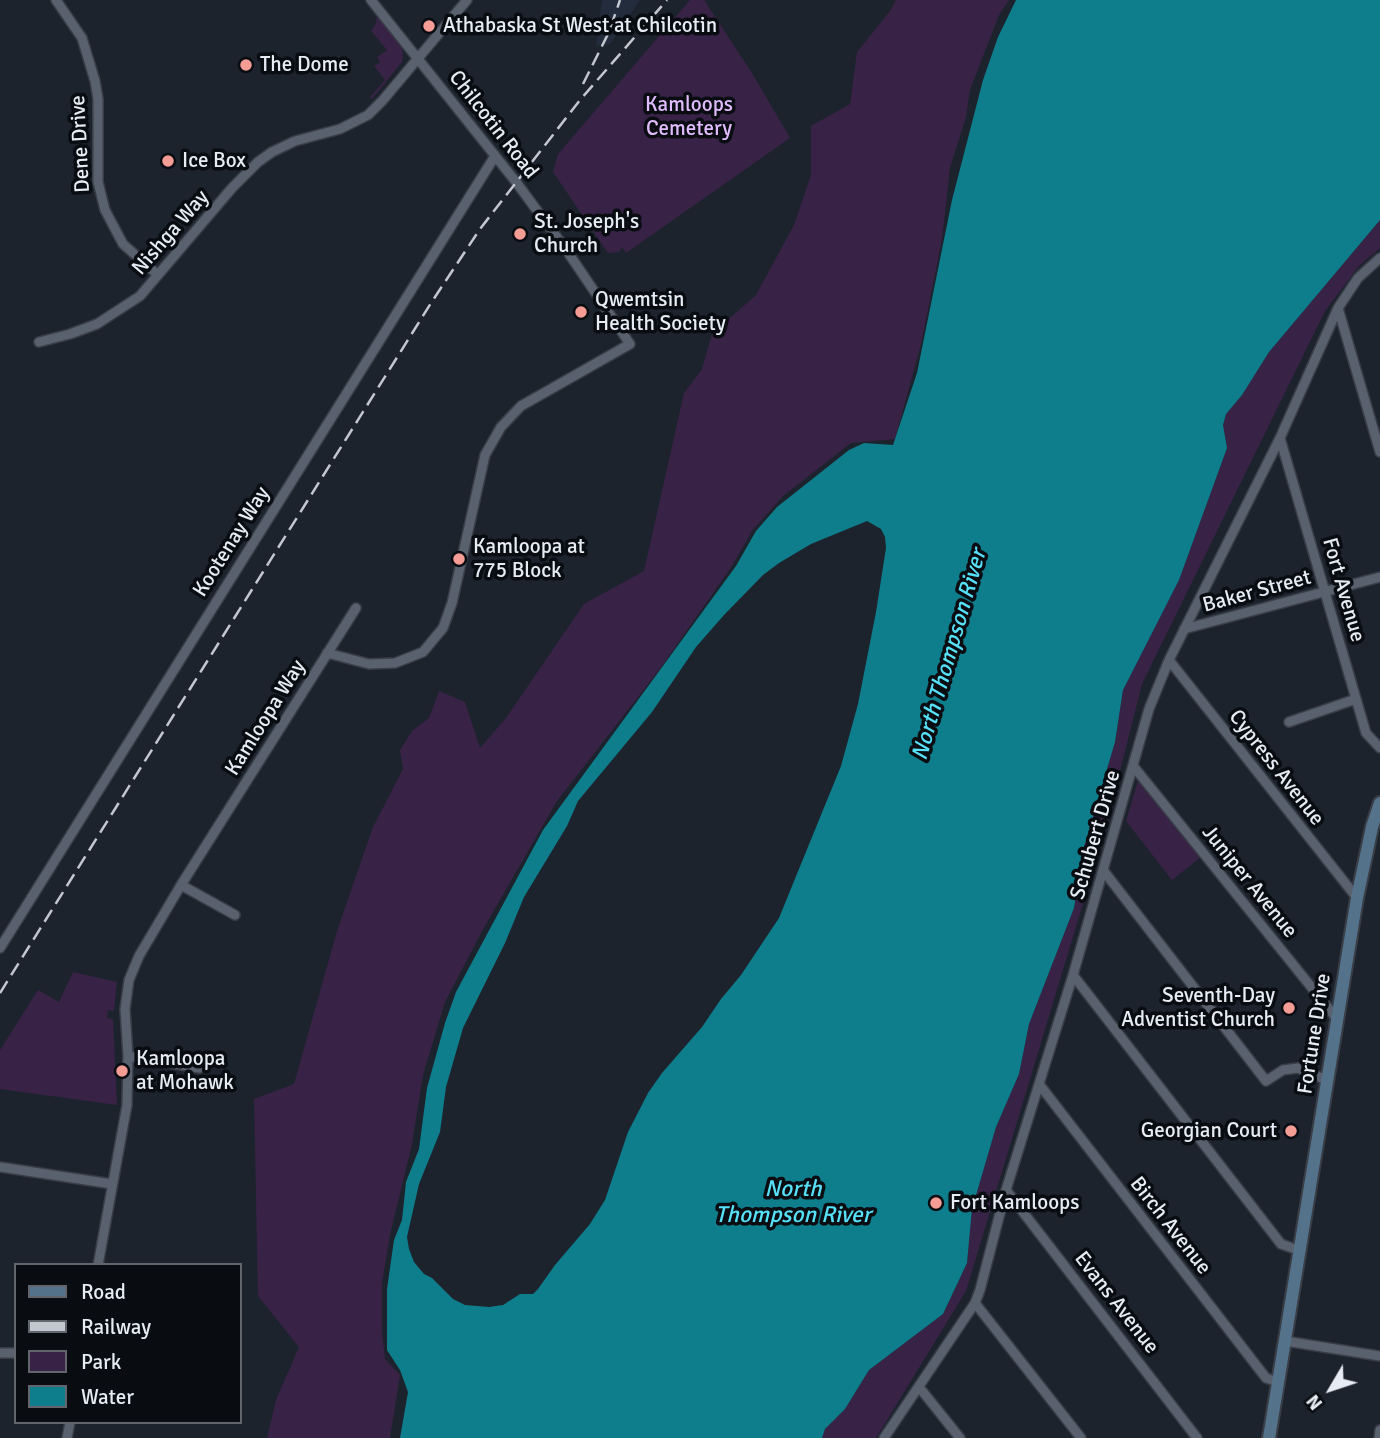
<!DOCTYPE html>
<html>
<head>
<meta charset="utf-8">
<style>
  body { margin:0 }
  #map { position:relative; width:1380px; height:1438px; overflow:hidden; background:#1c232d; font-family:Signika,sans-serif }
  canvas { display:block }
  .legend { position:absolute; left:14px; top:1263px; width:228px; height:161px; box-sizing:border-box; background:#090c11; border:2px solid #62656b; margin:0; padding:9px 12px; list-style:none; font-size:21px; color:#e7ebf3 }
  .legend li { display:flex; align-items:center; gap:14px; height:35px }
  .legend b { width:35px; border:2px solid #62656b }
  .north { position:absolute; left:1296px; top:1354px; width:70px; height:70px; -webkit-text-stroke:5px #090c11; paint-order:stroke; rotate:231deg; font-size:19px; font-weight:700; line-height:28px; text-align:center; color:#e7ebf3 }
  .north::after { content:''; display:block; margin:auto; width:24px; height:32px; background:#e7ebf3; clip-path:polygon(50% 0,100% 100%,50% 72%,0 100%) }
</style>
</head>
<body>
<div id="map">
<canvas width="1380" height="1438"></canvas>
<ul class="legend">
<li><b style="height:9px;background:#54738b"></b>Road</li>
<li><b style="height:9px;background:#c3c7d0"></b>Railway</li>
<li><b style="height:19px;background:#382347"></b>Park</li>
<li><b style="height:19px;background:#0e7e8d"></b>Water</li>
</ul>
<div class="north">N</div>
</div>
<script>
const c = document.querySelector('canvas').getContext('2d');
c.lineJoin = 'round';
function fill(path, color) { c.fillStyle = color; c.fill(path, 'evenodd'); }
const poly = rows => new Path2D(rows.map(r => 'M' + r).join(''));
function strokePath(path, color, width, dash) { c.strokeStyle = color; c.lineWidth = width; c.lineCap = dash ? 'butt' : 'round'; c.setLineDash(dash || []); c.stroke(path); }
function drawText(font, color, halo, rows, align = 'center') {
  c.font = font + ' Signika,sans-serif'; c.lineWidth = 7; c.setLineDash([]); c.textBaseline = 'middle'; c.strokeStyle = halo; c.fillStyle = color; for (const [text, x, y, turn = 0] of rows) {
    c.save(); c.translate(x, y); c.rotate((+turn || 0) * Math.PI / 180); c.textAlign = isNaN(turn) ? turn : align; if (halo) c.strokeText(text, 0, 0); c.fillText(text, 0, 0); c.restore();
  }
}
const built = poly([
  [602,0,640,0,610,44,596,46]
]);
const green = poly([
  [690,0,704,0,752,73,790,138,626,253,622,247,619,252,608,253,553,172,558,154],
  [896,0,1009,0,999,15,970,90,966,117,950,168,942,239,921,344,895,439,851,443,783,496,752,531,730,569,659,670,557,801,482,931,445,1002,423,1075,412,1144,390,1235,382,1283,382,1332,385,1359,400,1375,390,1438,267,1438,276,1400,299,1347,258,1296,254,1099,294,1084,337,931,373,827,403,769,400,750,412,731,429,718,439,691,465,702,480,748,506,718,584,604,644,571,684,393,702,369,712,334,756,295,794,225,811,175,811,126,850,104,857,52,890,11],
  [380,16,400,43,403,53,402,62,372,99,370,97,385,80,374,66,380,62,377,57,387,50,371,31,377,22,375,19],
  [1380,220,1380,248,1359,266,1325,311,1142,684,1104,834,966,1291,876,1438,822,1438,825,1429,845,1409,869,1370,943,1314,967,1263,972,1209,996,1127,1019,1074,1029,1024,1074,908,1084,846,1115,742,1123,690,1179,580,1227,448,1223,425,1226,414,1242,395,1269,352],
  [1138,781,1201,857,1172,880,1126,821],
  [73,972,117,982,114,1011,108,1010,107,1018,113,1019,117,1105,0,1089,0,1050,38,990,59,1002]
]);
const water = poly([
  [1016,0,1380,0,1380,220,1269,352,1242,395,1226,414,1223,425,1227,448,1179,580,1123,690,1115,742,1084,847,1074,908,1029,1024,1019,1074,996,1127,972,1209,967,1263,943,1314,869,1370,845,1409,825,1429,822,1438,400,1438,408,1392,400,1370,387,1350,387,1289,394,1240,402,1220,406,1182,419,1149,427,1088,445,1023,456,992,543,830,736,566,756,531,777,507,849,450,864,443,893,445,917,373,952,200,983,80,998,37],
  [867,521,881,529,885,537,886,548,876,612,858,704,841,766,779,918,741,975,721,999,702,1027,662,1073,648,1093,628,1132,605,1200,590,1224,555,1265,538,1289,533,1294,520,1294,503,1305,489,1307,465,1305,453,1299,432,1278,424,1274,414,1262,409,1249,407,1237,419,1184,440,1132,446,1087,463,1028,505,943,524,897,567,826,578,801,652,712,696,647,724,615,763,575,779,563,811,544]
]);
const minor = poly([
  [56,0,82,38,95,81,98,99,98,182,105,210,123,244,158,275],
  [1338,308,1380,452],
  [39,342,70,334,97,324,140,296,232,188,258,162,272,152,295,141,340,129,368,115,383,100,467,0],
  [1280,438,1366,733,1380,748],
  [1184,629,1380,577],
  [327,653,369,664,395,663,423,652,443,628,452,603,485,455,501,427,521,406,630,344,567,251,516,182,371,0],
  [1169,660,1357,898],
  [1289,722,1356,699],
  [1134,767,1337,1019],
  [1103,870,1266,1081,1283,1070,1298,1068,1324,1079,1326,1082],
  [181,885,235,915],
  [0,948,495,156],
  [1073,975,1281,1244,1298,1250],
  [128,1056,199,1068],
  [1039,1084,1266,1378,1278,1382],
  [0,1167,112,1184],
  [1006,1190,1197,1438],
  [98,1265,127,1105,128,1056,125,1009,129,980,139,956,181,885,356,608],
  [975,1303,1081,1438],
  [1285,1341,1380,1356],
  [0,1353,16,1353],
  [919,1387,960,1438],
  [67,1438,70,1422],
  [884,1438,975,1303,980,1290,1006,1190,1073,975,1149,709,1169,660,1280,438,1338,308,1358,278,1380,258],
  [1379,1438,1380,1430]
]);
const secondary = poly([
  [1269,1438,1357,898,1372,827,1380,803]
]);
const rail = poly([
  [583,84,609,32,620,0],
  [0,993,431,303,480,229,580,100,667,0]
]);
const markers = [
  [429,26,7,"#f59c95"],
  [246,65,7,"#f59c95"],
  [168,161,7,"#f59c95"],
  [520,234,7,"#f59c95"],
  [581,312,7,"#f59c95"],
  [459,559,7,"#f59c95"],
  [1289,1008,7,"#f59c95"],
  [122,1071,7,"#f59c95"],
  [1291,1131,7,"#f59c95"],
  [936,1203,7,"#f59c95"]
];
const poiNames = [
  ["Athabaska St West at Chilcotin",443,26],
  ["The Dome",260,65],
  ["Ice Box",182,161],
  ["St. Joseph's",534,222],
  ["Church",534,246],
  ["Qwemtsin",595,300],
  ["Health Society",595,324],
  ["Kamloopa at",473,547],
  ["775 Block",473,571],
  ["Seventh-Day",1275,996,"right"],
  ["Adventist Church",1275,1020,"right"],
  ["Kamloopa",136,1059],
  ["at Mohawk",136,1083],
  ["Georgian Court",1277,1131,"right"],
  ["Fort Kamloops",950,1203]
];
const parkNames = [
  ["Kamloops",689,105],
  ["Cemetery",689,129]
];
const streetNames = [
  ["Chilcotin Road",493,125,52],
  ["Dene Drive",81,144,-93],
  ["Nishga Way",171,233,-49],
  ["Kootenay Way",232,542,-58],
  ["Fort Avenue",1343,590,74],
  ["Baker Street",1257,592,-15],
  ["Kamloopa Way",266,718,-58],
  ["Cypress Avenue",1276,768,52],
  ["Schubert Drive",1096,835,-74],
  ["Juniper Avenue",1249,882,51],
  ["Fortune Drive",1315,1034,-81],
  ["Birch Avenue",1170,1226,52],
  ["Evans Avenue",1116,1303,52]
];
const waterNames = [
  ["North Thompson River",950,655,-74],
  ["North",793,1190],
  ["Thompson River",793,1216]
];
fill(built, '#222c3c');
fill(green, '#382347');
fill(water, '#0e7e8d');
strokePath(minor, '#383d46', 12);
strokePath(secondary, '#383d46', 16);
strokePath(minor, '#59616e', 9);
strokePath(secondary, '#54738b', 12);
strokePath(rail, '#c3c7d0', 2.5, [14, 7]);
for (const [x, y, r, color] of markers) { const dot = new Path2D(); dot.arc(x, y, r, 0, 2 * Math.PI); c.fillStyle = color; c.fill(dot); strokePath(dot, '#090c11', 2.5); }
drawText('21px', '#e7ebf3', '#090c11', poiNames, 'left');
drawText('21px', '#e0bbfd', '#090c11', parkNames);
drawText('21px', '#e7ebf3', '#090c11', streetNames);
drawText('italic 23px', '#57e1f8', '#090c11', waterNames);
</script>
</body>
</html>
